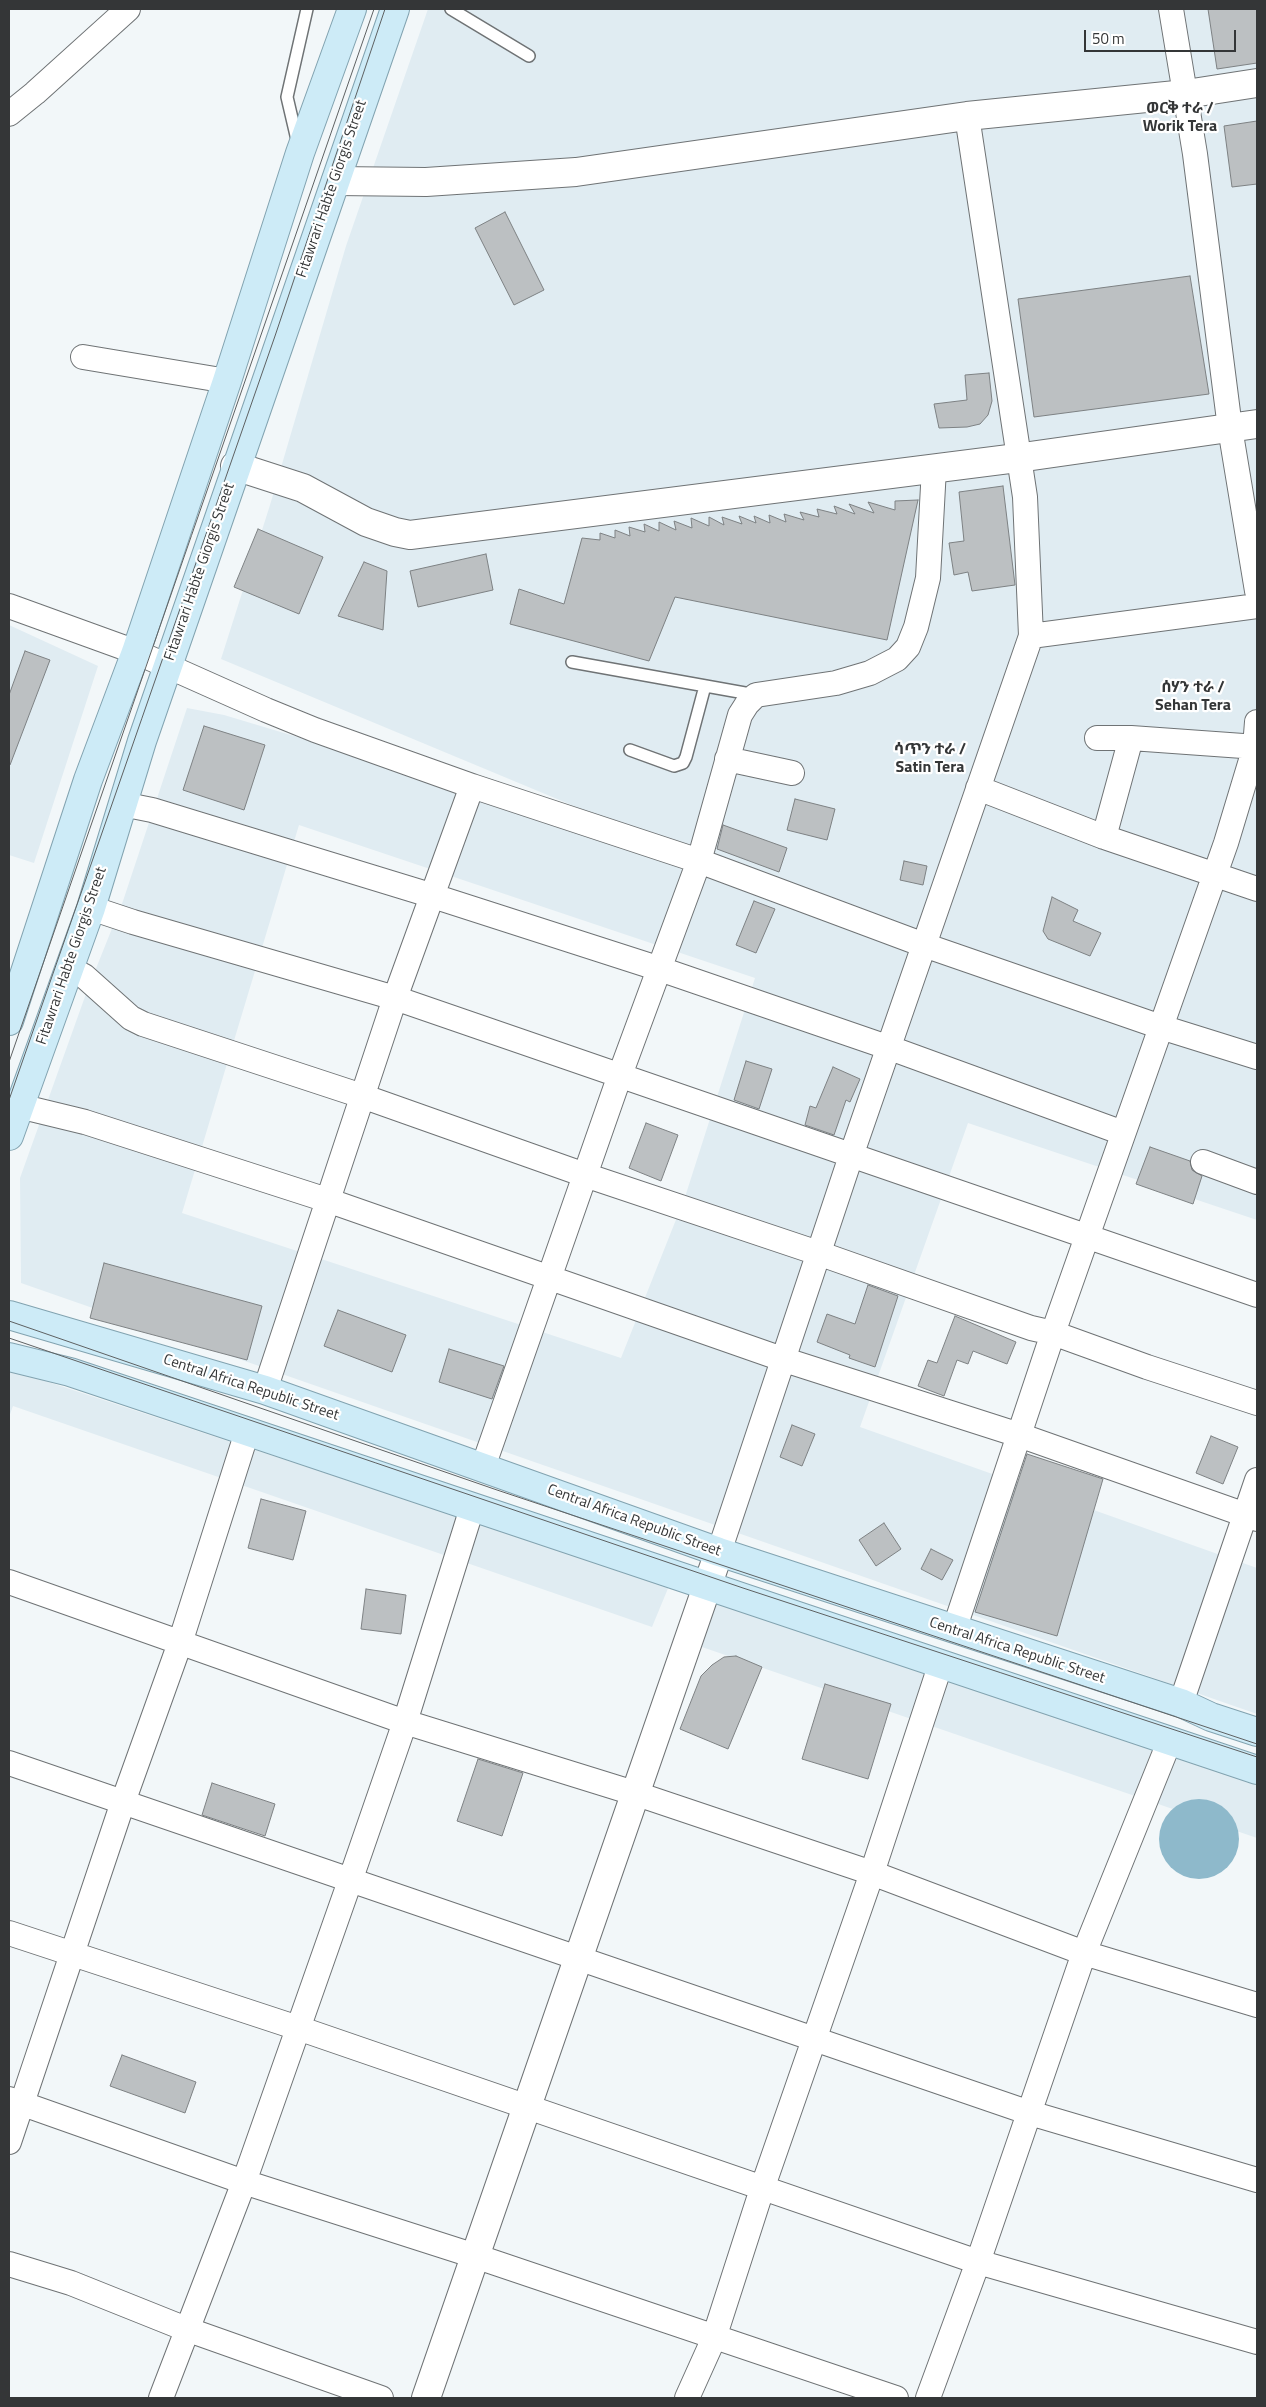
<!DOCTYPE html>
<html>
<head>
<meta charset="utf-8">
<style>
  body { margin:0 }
  #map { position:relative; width:1266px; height:2407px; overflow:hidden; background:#f2f7f9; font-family:"Titillium Web",sans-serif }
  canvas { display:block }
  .frame { position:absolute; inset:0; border:10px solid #343637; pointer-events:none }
  .scale { position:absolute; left:1084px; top:30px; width:152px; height:22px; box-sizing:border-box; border:2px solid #343637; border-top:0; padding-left:6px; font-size:15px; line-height:18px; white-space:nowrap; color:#343637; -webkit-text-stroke:4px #fff; paint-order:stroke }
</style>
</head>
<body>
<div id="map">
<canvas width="1266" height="2407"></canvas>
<div class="frame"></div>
<div class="scale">50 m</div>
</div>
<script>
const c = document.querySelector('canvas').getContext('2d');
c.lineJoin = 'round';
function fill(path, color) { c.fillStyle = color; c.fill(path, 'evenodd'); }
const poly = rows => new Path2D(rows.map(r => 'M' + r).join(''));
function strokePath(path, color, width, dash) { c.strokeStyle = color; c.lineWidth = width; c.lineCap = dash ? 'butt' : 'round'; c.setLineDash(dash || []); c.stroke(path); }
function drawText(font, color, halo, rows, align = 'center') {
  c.font = font + ' "Titillium Web","Noto Sans Ethiopic",sans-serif'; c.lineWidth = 4.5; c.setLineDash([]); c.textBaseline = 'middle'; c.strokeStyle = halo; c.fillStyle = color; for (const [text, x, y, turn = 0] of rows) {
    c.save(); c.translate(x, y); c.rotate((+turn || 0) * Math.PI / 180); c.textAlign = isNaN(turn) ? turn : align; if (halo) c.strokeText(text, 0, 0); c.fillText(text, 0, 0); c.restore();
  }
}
const built = poly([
  [428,9,1257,9,1257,1220,968,1123,860,1427,1257,1568,1257,1714,21,1283,20,1178,87,991,123,901,187,708,224,715,694,856,221,659,270,505,346,246],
  [299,825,755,978,685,1197,621,1358,182,1213],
  [9,625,98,666,34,863,9,855],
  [9,1369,669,1586,652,1627,13,1406,9,1417],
  [717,1596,1257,1777,1257,1838,702,1647]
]);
const water = poly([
  '1159 1839a40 40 0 1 1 80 0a40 40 0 1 1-80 0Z'
]);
const building = poly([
  [1208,9,1257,9,1257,63,1217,69,1208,9],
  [1257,121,1257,184,1232,187,1224,126,1257,121],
  [505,212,544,290,514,305,475,228,505,212],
  [1190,276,1209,394,1034,417,1018,299,1190,276],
  [989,373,992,401,988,415,980,424,967,427,939,428,934,404,967,400,965,375,989,373],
  [1003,486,1015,585,972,591,968,572,954,575,949,543,964,541,959,492,1003,486],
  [918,500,887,640,675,597,649,661,510,624,519,589,564,604,582,538,600,540,600,533,615,538,615,530,630,536,629,527,645,532,644,524,659,531,659,522,676,530,674,521,692,528,691,518,709,526,709,517,724,525,722,517,742,524,739,516,756,523,754,516,770,523,769,515,786,522,784,514,804,520,800,512,819,517,817,509,837,514,834,506,855,514,849,504,874,513,868,502,895,510,895,501,918,500],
  [258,529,323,557,299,614,234,587,258,529],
  [486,554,493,590,418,607,410,571,486,554],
  [364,562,387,571,383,630,338,616,364,562],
  [25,651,50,660,10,765,9,765,9,695,25,651],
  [204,726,265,745,244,810,183,790,204,726],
  [795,799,835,809,827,840,787,830,795,799],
  [723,825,787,848,779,872,717,849,723,825],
  [904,861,927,866,923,885,900,880,904,861],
  [1052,897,1078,910,1073,921,1101,933,1090,956,1048,939,1043,931,1052,897],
  [754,901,775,909,756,953,736,945,754,901],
  [746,1061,772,1069,759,1109,734,1100,746,1061],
  [833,1067,860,1079,850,1102,846,1100,834,1135,805,1125,810,1106,816,1108,833,1067],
  [646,1123,678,1135,661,1181,629,1168,646,1123],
  [1150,1147,1190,1161,1192,1170,1202,1176,1193,1204,1136,1184,1150,1147],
  [104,1263,262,1306,247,1360,90,1318,104,1263],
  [868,1285,898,1296,875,1367,849,1358,850,1355,817,1342,827,1314,855,1324,868,1285],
  [338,1310,406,1335,392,1372,324,1346,338,1310],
  [955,1316,1016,1342,1007,1364,973,1351,968,1364,957,1360,944,1396,918,1386,928,1360,937,1363,955,1316],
  [449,1349,504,1366,492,1399,439,1382,449,1349],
  [792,1425,815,1434,802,1466,780,1457,792,1425],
  [1211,1436,1238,1447,1223,1484,1196,1473,1211,1436],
  [1027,1454,1103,1479,1057,1636,975,1612,1027,1454],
  [261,1499,306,1511,293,1560,248,1548,261,1499],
  [884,1523,901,1549,876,1566,859,1540,884,1523],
  [931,1549,953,1560,942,1580,921,1569,931,1549],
  [366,1589,406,1595,401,1634,361,1629,366,1589],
  [736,1656,762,1667,728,1749,680,1729,701,1676,712,1665,724,1657,736,1656],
  [825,1684,891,1704,868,1779,802,1759,825,1684],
  [478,1759,523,1773,502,1836,457,1821,478,1759],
  [212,1783,275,1804,265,1836,202,1815,212,1783],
  [122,2055,196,2082,185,2113,110,2086,122,2055]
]);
const service = poly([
  [451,9,529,56],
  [298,144,287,97,307,9],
  [572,662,756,695],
  [630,750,674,766,683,763,686,757,705,686]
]);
const minor = poly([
  [1171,9,1195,154,1230,428,1257,591],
  [9,114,35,93,128,9],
  [83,357,227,381],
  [9,606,136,652,266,710,315,730,472,786,699,861,924,945,1161,1027,1257,1057],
  [1031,636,1257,606],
  [1097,738,1131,738,1257,747],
  [727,759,792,773],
  [978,788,1104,837,1257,889],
  [122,804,152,810,430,895,660,969,890,1048,1123,1133],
  [1104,837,1131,738],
  [91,908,133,922,395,998,1257,1295],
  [69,968,84,976,131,1018,143,1024,362,1096,585,1175,818,1253,1031,1328,1053,1333,1147,1367,1257,1403],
  [19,1106,85,1122,327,1200,785,1360,1019,1435,1257,1519],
  [1203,1162,1257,1182],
  [265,1390,395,998,472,786],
  [483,1467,620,1075,699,861,740,715,747,704,756,695,836,683,870,673,897,659,908,647,916,627,928,578,934,468],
  [719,1552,851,1156,1031,636,1025,497,967,116],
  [9,1582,405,1722,637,1794,872,1873,1084,1953,1257,2005],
  [954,1630,1053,1333,1226,843,1255,747,1257,722],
  [1181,1703,1257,1480],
  [9,1763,1030,2113,1257,2180],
  [9,1933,298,2028,978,2262,1257,2342],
  [9,2099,244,2182,475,2256,896,2398],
  [9,2142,123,1802,180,1643,247,1432],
  [9,2264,71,2283,186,2329,381,2398],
  [161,2398,244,2182,350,1881,405,1722,472,1508],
  [687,2398,714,2338,762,2189,872,1873,941,1663],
  [928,2398,978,2262,1084,1953,1170,1740]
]);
const tertiary = poly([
  [336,181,426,182,576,172,967,116,1186,94,1257,83],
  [235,466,303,488,366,522,395,532,410,535,1017,458,1257,424],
  [426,2398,719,1552]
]);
const primary = poly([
  [9,1021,88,780,136,652,227,381,300,153,352,9],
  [9,1136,91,908,142,741,395,9],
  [9,1315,265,1390,719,1552,1181,1703,1211,1717,1257,1732],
  [9,1357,70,1372,1257,1770]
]);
const tram = poly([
  [9,1062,374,9],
  [9,1100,275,336,385,9],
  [9,1321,497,1490,1257,1744],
  [9,1338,743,1588,1257,1757]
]);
const streetNames = [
  ["Fitawrari Habte Giorgis Street",332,189,-71],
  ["Fitawrari Habte Giorgis Street",200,572,-71],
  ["Fitawrari Habte Giorgis Street",72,956,-71],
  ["Central Africa Republic Street",251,1388,18],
  ["Central Africa Republic Street",634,1521,20],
  ["Central Africa Republic Street",1017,1651,18]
];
const neighbourhoodNames = [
  ["ወርቅ ተራ /",1180,109],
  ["Worik Tera",1180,127],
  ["ሰሃን ተራ /",1193,688],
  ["Sehan Tera",1193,706],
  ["ሳጥን ተራ /",930,750],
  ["Satin Tera",930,768]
];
fill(built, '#e0ecf2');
fill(water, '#8eb9cb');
fill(building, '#bcc0c2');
strokePath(building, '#7e8284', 1);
strokePath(service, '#6f7375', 14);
strokePath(minor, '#6f7375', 26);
strokePath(tertiary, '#6f7375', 30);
strokePath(primary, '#82a3b0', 30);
strokePath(service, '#fff', 11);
strokePath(minor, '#fff', 24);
strokePath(tertiary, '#fff', 28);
strokePath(primary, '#cdebf7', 28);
strokePath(tram, '#5e6162', 1);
drawText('15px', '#343637', '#fff', streetNames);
drawText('bold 16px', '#343637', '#fff', neighbourhoodNames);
</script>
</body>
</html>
